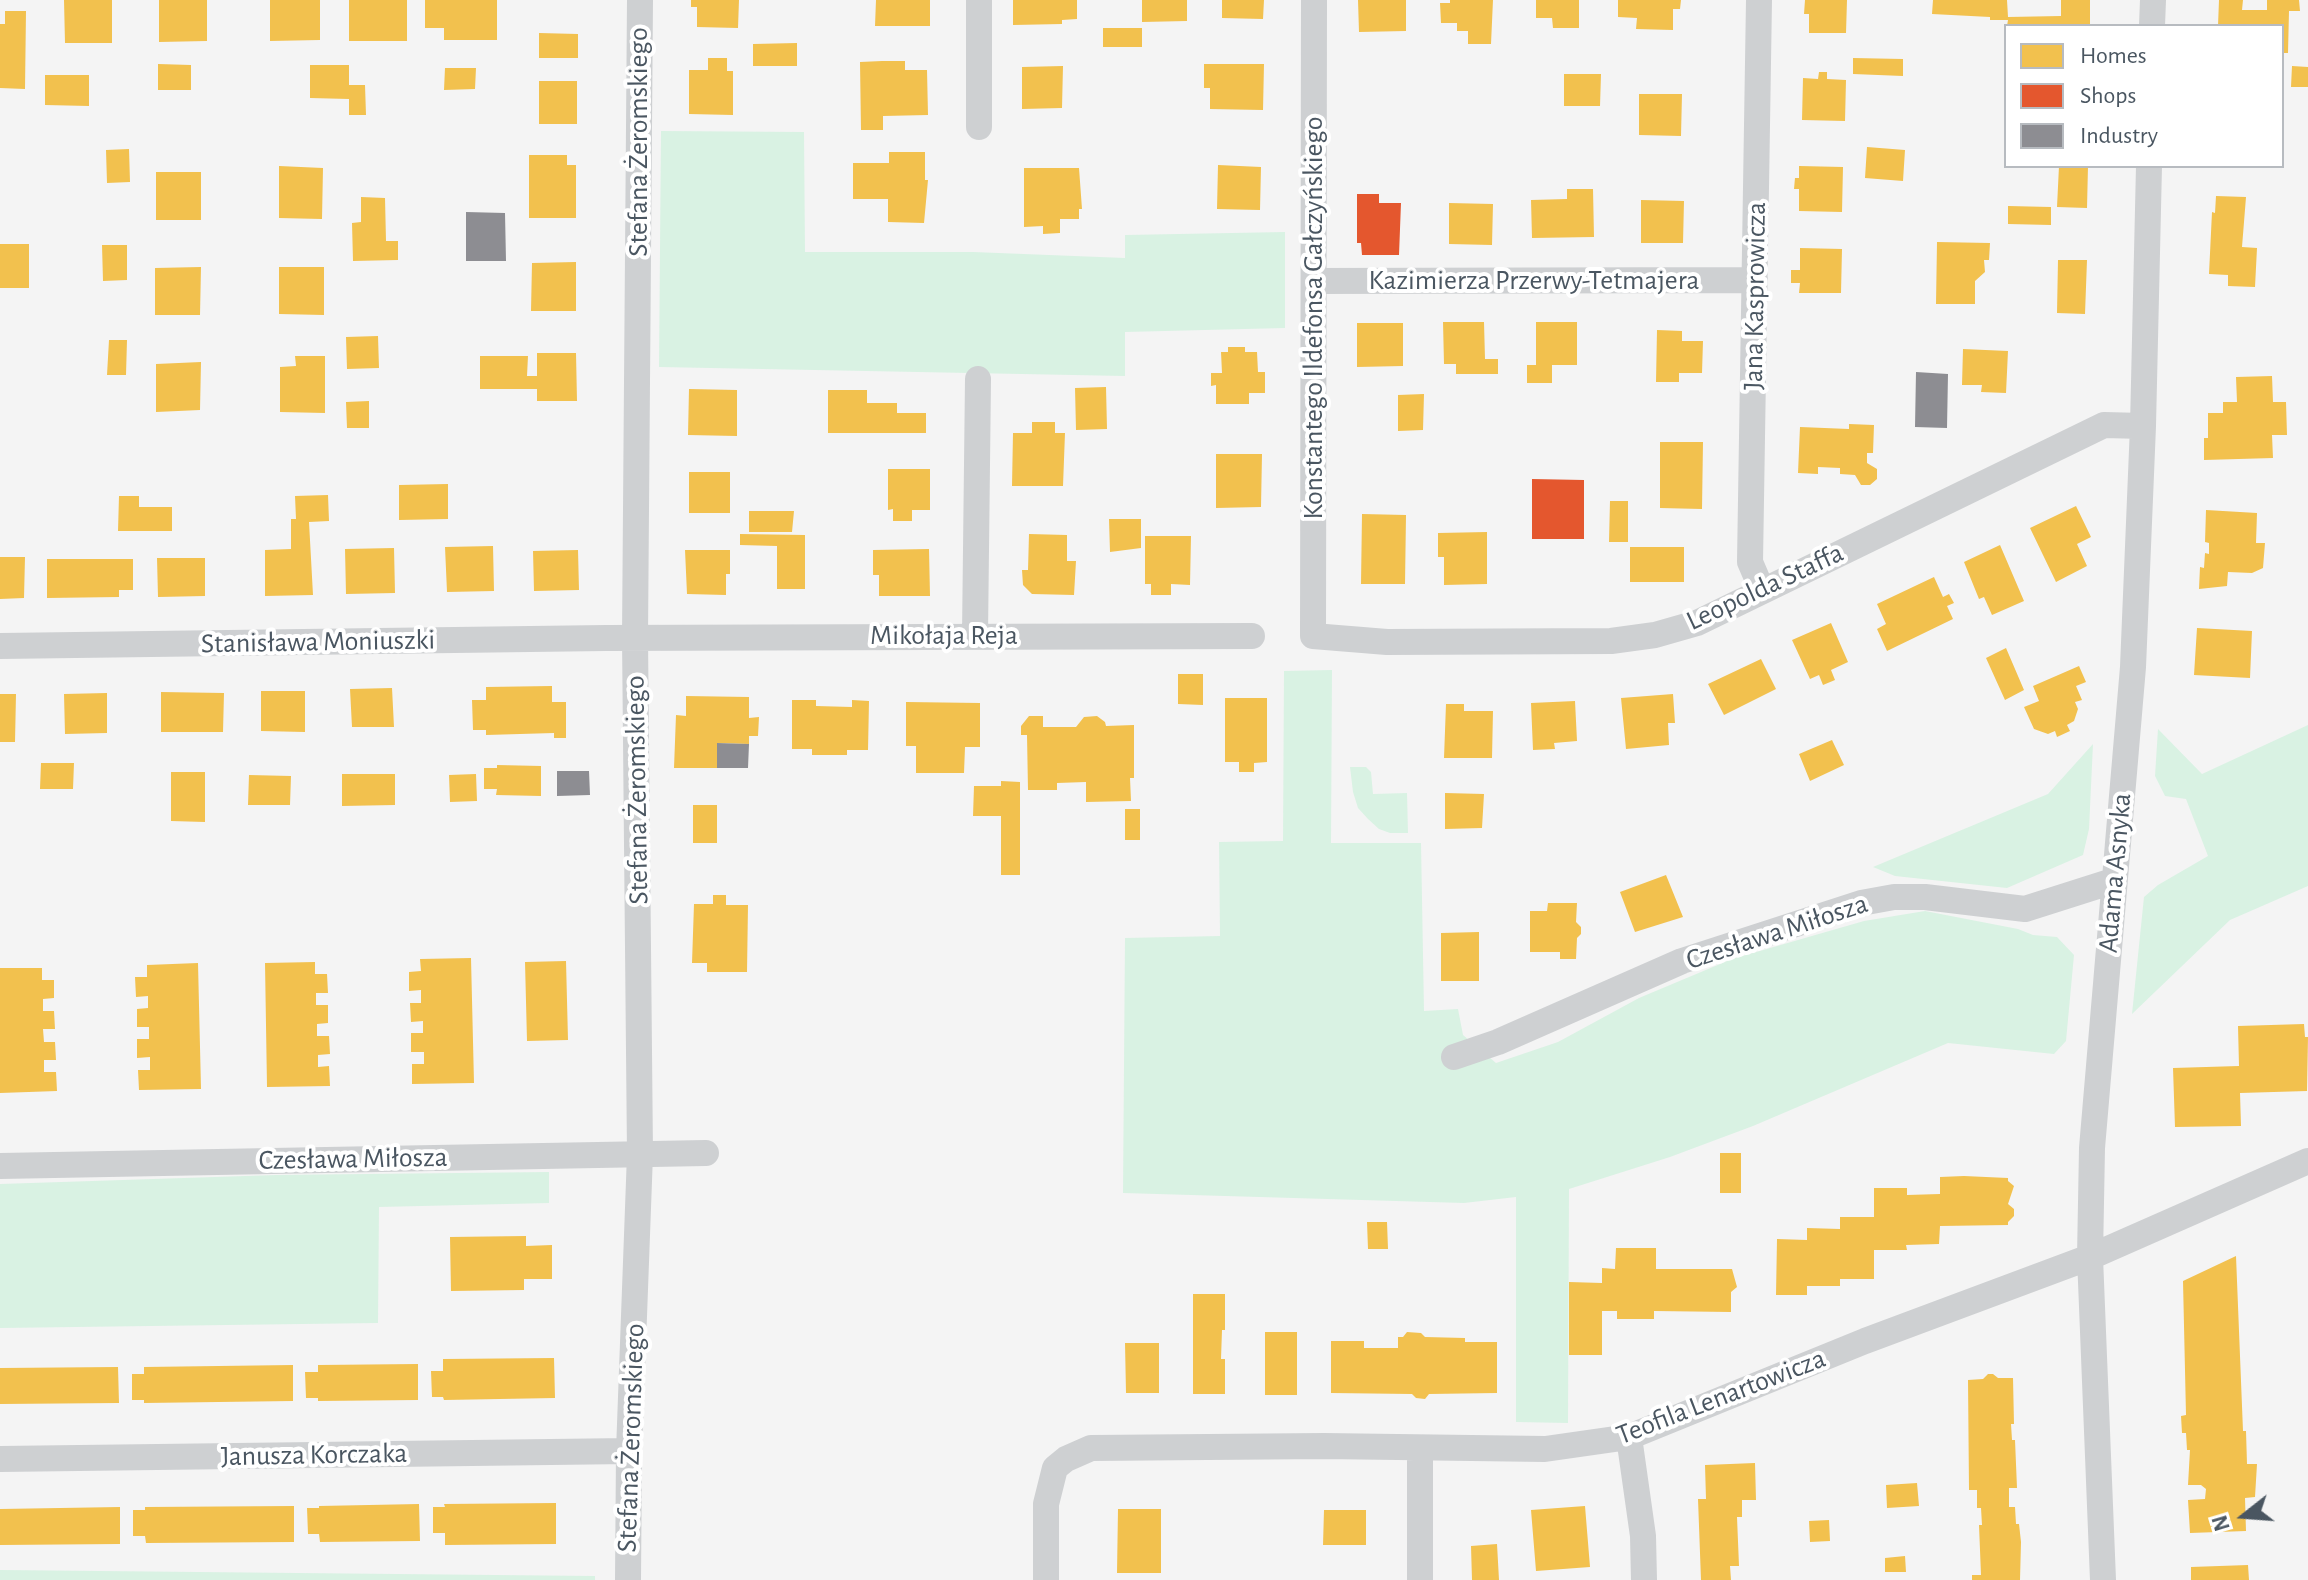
<!DOCTYPE html>
<html>
<head>
<meta charset="utf-8">
<style>
  body { margin:0 }
  #map { position:relative; width:2308px; height:1580px; overflow:hidden; background:#f4f4f4; font-family:"Alegreya Sans",sans-serif }
  canvas { display:block }
  .legend { position:absolute; left:2004px; top:24px; width:280px; height:144px; box-sizing:border-box; background:#fff; border:2px solid #b7bbc0; margin:0; padding:10px 14px; list-style:none; font-size:24px; color:#4a5661 }
  .legend li { display:flex; align-items:center; gap:16px; height:40px }
  .legend b { width:40px; border:2px solid #b7bbc0 }
  .north { position:absolute; left:2204px; top:1476px; width:80px; height:80px; -webkit-text-stroke:6px #fff; paint-order:stroke; rotate:253deg; font-size:22px; font-weight:700; line-height:32px; text-align:center; color:#4a5661 }
  .north::after { content:''; display:block; margin:auto; width:28px; height:36px; background:#4a5661; clip-path:polygon(50% 0,100% 100%,50% 72%,0 100%) }
</style>
</head>
<body>
<div id="map">
<canvas width="2308" height="1580"></canvas>
<ul class="legend">
<li><b style="height:22px;background:#f2c14e"></b>Homes</li>
<li><b style="height:22px;background:#e4572e"></b>Shops</li>
<li><b style="height:22px;background:#8d8d92"></b>Industry</li>
</ul>
<div class="north">N</div>
</div>
<script>
const c = document.querySelector('canvas').getContext('2d');
c.lineJoin = 'round';
function fill(path, color) { c.fillStyle = color; c.fill(path, 'evenodd'); }
const poly = rows => new Path2D(rows.map(r => 'M' + r).join(''));
function strokePath(path, color, width, dash) { c.strokeStyle = color; c.lineWidth = width; c.lineCap = dash ? 'butt' : 'round'; c.setLineDash(dash || []); c.stroke(path); }
function drawText(font, color, halo, rows, align = 'center') {
  c.font = font + ' "Alegreya Sans",sans-serif'; c.lineWidth = 8; c.setLineDash([]); c.textBaseline = 'middle'; c.strokeStyle = halo; c.fillStyle = color; for (const [text, x, y, turn = 0] of rows) {
    c.save(); c.translate(x, y); c.rotate((+turn || 0) * Math.PI / 180); c.textAlign = isNaN(turn) ? turn : align; if (halo) c.strokeText(text, 0, 0); c.fillText(text, 0, 0); c.restore();
  }
}
const green = poly([
  [661,131,804,132,805,252,973,252,1125,258,1125,235,1285,232,1285,328,1125,332,1125,376,659,367],
  [1332,670,1331,843,1421,843,1424,1011,1458,1009,1463,1035,1496,1063,1558,1042,1639,998,1732,959,1864,921,1925,911,2018,929,2033,935,2057,937,2074,955,2066,1041,2054,1054,1948,1043,1753,1126,1670,1157,1569,1189,1568,1423,1516,1422,1516,1197,1464,1203,1123,1193,1125,938,1220,936,1219,842,1283,841,1284,671],
  [2308,725,2308,886,2230,920,2132,1014,2144,897,2158,885,2208,856,2186,799,2165,796,2155,776,2158,729,2202,774],
  [2093,744,2089,829,2083,855,2007,888,1895,876,1873,867,2048,794],
  [1350,767,1366,767,1371,772,1373,794,1407,793,1408,833,1390,833,1379,829,1368,819,1358,808,1353,792],
  [549,1172,549,1203,379,1207,378,1323,0,1328,0,1184,276,1175],
  [0,1570,595,1576,595,1580,0,1580]
]);
const homes = poly([
  [64,0,112,0,112,43,65,43],
  [159,0,207,0,207,41,159,42],
  [270,0,320,0,320,40,270,41],
  [349,0,407,0,407,41,349,41],
  [425,0,497,0,497,40,444,40,444,28,425,28],
  [691,0,739,0,738,28,697,27,697,7,691,7],
  [876,0,930,0,930,26,875,26],
  [1013,0,1077,0,1077,19,1062,20,1062,24,1013,25],
  [1142,0,1187,0,1187,21,1142,22],
  [1222,0,1264,0,1263,19,1222,18],
  [1358,0,1406,0,1406,31,1359,32],
  [1450,0,1493,0,1491,44,1468,44,1468,31,1457,31,1457,23,1441,23,1440,3,1450,3],
  [1536,0,1579,0,1579,28,1553,28,1552,18,1536,18],
  [1618,0,1681,0,1680,9,1673,9,1673,30,1636,29,1637,18,1618,17],
  [1805,0,1847,0,1846,33,1809,33,1809,14,1804,14],
  [1933,0,2007,0,2008,17,2061,16,2061,0,2090,0,2090,26,2007,26,2008,20,1990,20,1990,17,1932,14],
  [2219,0,2243,0,2242,10,2267,10,2267,0,2299,0,2300,11,2289,11,2288,53,2282,53,2282,26,2218,26],
  [5,11,26,11,25,89,0,88,0,24,5,24],
  [1103,28,1142,28,1142,47,1103,47],
  [539,33,578,34,578,58,539,58],
  [797,43,797,66,753,66,753,44],
  [708,58,727,58,727,71,733,71,733,115,689,114,689,70,708,70],
  [1853,58,1903,59,1903,76,1853,74],
  [882,61,905,61,905,70,927,70,928,115,883,116,883,130,861,130,860,62],
  [158,64,191,65,191,90,158,90],
  [1204,64,1264,64,1263,110,1210,109,1210,88,1204,88],
  [310,65,349,65,349,85,365,85,366,115,349,115,349,99,310,98],
  [1063,66,1062,108,1022,109,1022,67],
  [2292,66,2308,67,2308,87,2291,87],
  [445,68,476,68,475,89,444,90],
  [1819,72,1827,72,1827,79,1846,80,1845,121,1802,120,1803,78,1818,79],
  [1564,74,1601,74,1600,106,1564,106],
  [45,75,89,75,89,106,45,105],
  [539,81,577,81,577,124,539,124],
  [1639,94,1682,94,1681,136,1639,135],
  [1867,147,1905,150,1903,181,1865,178],
  [129,149,130,182,107,183,106,150],
  [889,152,925,152,925,180,928,180,924,223,888,222,888,199,853,199,853,163,889,163],
  [529,155,567,155,567,165,576,165,576,218,529,218],
  [1218,165,1261,167,1260,210,1217,209],
  [279,166,323,168,322,219,279,218],
  [1799,166,1843,167,1842,212,1799,211,1799,189,1794,189,1795,178,1799,178],
  [2059,166,2088,166,2087,208,2057,207],
  [1024,168,1079,168,1082,209,1079,209,1079,219,1060,219,1060,233,1043,234,1043,226,1024,227],
  [156,172,201,172,201,220,156,220],
  [1567,189,1593,189,1594,237,1532,238,1531,200,1567,199],
  [2216,196,2246,197,2242,247,2257,248,2255,287,2228,286,2228,275,2209,274,2212,212,2215,213],
  [361,197,385,198,386,241,398,241,398,260,353,261,352,223,361,222],
  [1641,200,1684,201,1683,243,1641,243],
  [1449,203,1493,204,1492,245,1449,244],
  [2008,206,2051,207,2051,225,2008,224],
  [1937,242,1990,243,1989,260,1984,260,1985,272,1975,281,1975,304,1936,304],
  [0,244,29,244,29,288,0,288],
  [102,245,127,245,127,280,103,281],
  [1800,248,1842,249,1841,293,1799,293,1800,283,1791,283,1791,270,1800,270],
  [2058,260,2087,260,2085,314,2057,313],
  [576,262,576,311,531,311,532,263],
  [201,267,200,315,155,315,155,268],
  [279,267,324,267,324,315,279,314],
  [1443,322,1484,322,1485,359,1498,359,1498,374,1456,374,1456,364,1444,364],
  [1536,322,1577,322,1577,365,1552,365,1552,383,1527,383,1527,365,1536,365],
  [1357,323,1403,323,1403,366,1357,367],
  [1657,330,1682,331,1682,341,1703,341,1702,373,1679,373,1679,382,1656,382],
  [378,336,379,368,347,369,346,337],
  [109,340,127,340,126,375,107,375],
  [1228,347,1245,347,1245,352,1257,352,1258,372,1265,372,1265,393,1249,393,1249,404,1216,404,1216,385,1211,386,1211,373,1222,373,1221,352,1228,352],
  [1963,349,2008,351,2006,393,1981,392,1982,385,1962,385],
  [537,353,576,353,577,401,537,401,537,389,480,389,480,356,528,356,527,376,537,376],
  [295,356,325,356,325,413,280,412,280,367,296,366],
  [201,362,200,410,156,412,156,364],
  [2272,376,2273,402,2286,402,2287,435,2272,435,2273,458,2204,460,2204,438,2208,438,2208,413,2223,413,2223,402,2237,402,2236,377],
  [1106,387,1107,429,1076,430,1075,388],
  [689,389,737,390,737,436,688,435],
  [828,390,867,390,867,403,897,403,897,413,926,413,926,433,828,433],
  [1424,394,1423,430,1398,431,1398,395],
  [369,401,369,428,347,428,346,402],
  [1032,422,1055,422,1055,433,1065,433,1063,486,1012,486,1013,433,1032,433],
  [1849,424,1874,425,1873,453,1867,453,1867,463,1877,469,1877,479,1870,485,1861,485,1855,475,1840,474,1840,468,1818,467,1818,474,1798,473,1800,427,1849,429],
  [1660,442,1703,442,1702,509,1660,508],
  [1216,454,1262,454,1261,507,1216,508],
  [888,469,930,469,930,510,912,510,912,521,893,521,893,509,888,510],
  [689,472,730,472,730,513,689,513],
  [448,484,448,519,399,520,399,485],
  [328,495,329,521,309,522,313,595,265,596,265,550,291,549,291,519,296,519,295,496],
  [119,496,139,496,139,507,172,507,172,531,118,531],
  [1610,501,1628,501,1628,542,1609,542],
  [2076,506,2091,537,2077,544,2087,566,2056,582,2030,528],
  [2206,510,2257,513,2256,543,2265,543,2263,568,2252,573,2228,572,2227,586,2199,589,2200,567,2204,568,2205,553,2209,554,2209,543,2205,542],
  [749,511,794,511,792,532,749,532],
  [1362,514,1406,515,1405,584,1361,584],
  [1109,519,1141,519,1141,548,1110,552],
  [1487,532,1487,584,1444,585,1444,557,1438,557,1438,533],
  [740,534,805,535,805,589,777,589,777,546,740,545],
  [1029,534,1067,535,1067,561,1076,561,1074,595,1032,594,1023,585,1022,570,1028,570],
  [1145,536,1191,536,1190,585,1171,584,1171,595,1151,595,1151,584,1145,584],
  [2000,545,2024,601,1992,615,1984,597,1979,599,1964,562],
  [493,546,494,591,447,592,445,547],
  [1630,547,1684,547,1684,582,1630,582],
  [394,548,395,593,346,594,345,549],
  [929,549,930,596,879,596,879,575,873,575,873,550],
  [578,550,579,590,534,591,533,551],
  [685,550,730,550,730,574,726,574,726,595,687,594],
  [0,557,25,557,24,598,0,599],
  [157,558,205,558,205,596,158,597],
  [47,559,133,559,133,590,119,590,119,597,47,598],
  [1934,577,1943,597,1949,594,1954,603,1947,606,1953,619,1887,651,1877,629,1886,624,1877,604],
  [1831,623,1848,662,1831,670,1835,680,1823,685,1819,675,1810,679,1792,640],
  [2197,628,2252,631,2250,678,2194,675],
  [2006,648,2024,690,2005,700,1986,658],
  [1761,659,1776,689,1724,715,1708,684],
  [2079,666,2086,682,2076,686,2082,700,2075,702,2078,709,2074,721,2067,725,2070,731,2057,737,2055,731,2048,734,2034,729,2024,707,2039,701,2033,686],
  [1178,674,1203,674,1203,705,1178,704],
  [552,686,552,702,566,702,566,738,554,738,554,733,486,735,486,730,473,730,472,700,486,700,486,687],
  [392,688,394,727,352,727,350,689],
  [261,691,305,691,305,732,261,731],
  [161,692,224,693,223,732,161,732],
  [107,693,107,733,65,734,64,694],
  [0,694,16,694,15,742,0,742],
  [1673,694,1675,723,1668,723,1669,745,1626,749,1621,698],
  [686,696,749,697,749,718,759,717,758,736,749,736,749,744,717,743,717,768,674,768,676,715,686,716],
  [1225,698,1267,698,1267,762,1254,763,1254,772,1239,772,1239,762,1225,762],
  [792,700,816,700,816,706,852,707,852,700,869,701,868,750,847,750,847,755,812,755,812,749,792,749],
  [1575,701,1577,741,1554,743,1555,749,1533,750,1531,703],
  [906,702,980,703,980,747,965,747,964,773,916,773,916,746,906,746],
  [1446,704,1464,704,1464,711,1493,711,1492,758,1444,758],
  [1029,716,1043,716,1043,727,1076,727,1084,717,1097,716,1105,722,1106,726,1134,725,1134,778,1130,778,1131,801,1086,802,1086,782,1057,783,1057,790,1028,790,1027,735,1021,735,1021,726],
  [1832,740,1844,765,1810,781,1799,754],
  [41,763,74,763,73,789,40,789],
  [497,765,541,766,541,796,496,795,497,789,484,789,484,768,497,768],
  [171,772,205,772,205,822,171,821],
  [342,774,395,774,395,805,342,806],
  [476,774,477,801,450,802,449,775],
  [249,775,291,776,290,805,248,805],
  [1001,781,1020,782,1020,875,1001,875,1001,816,973,816,974,786,1001,786],
  [1445,793,1484,794,1482,828,1445,829],
  [693,805,717,805,717,843,693,843],
  [1125,809,1140,809,1140,840,1125,840],
  [1666,875,1683,917,1635,932,1620,892],
  [713,895,726,895,726,905,748,905,747,972,707,972,707,963,692,963,694,904,713,904],
  [1548,903,1577,903,1576,922,1581,927,1581,934,1577,938,1576,959,1560,959,1560,952,1530,952,1530,911,1547,911],
  [1479,932,1479,981,1441,981,1441,933],
  [471,958,474,1083,412,1084,412,1064,424,1064,424,1052,411,1052,411,1033,423,1033,423,1021,411,1022,410,1003,421,1003,421,990,409,991,409,972,421,971,420,959],
  [566,961,568,1040,527,1041,525,962],
  [315,962,315,974,327,974,328,993,316,993,316,1005,328,1005,328,1023,317,1024,317,1036,329,1036,330,1054,318,1055,318,1067,329,1066,330,1086,267,1087,265,963],
  [198,963,201,1089,139,1090,138,1070,150,1070,150,1057,137,1058,137,1039,149,1039,149,1027,137,1027,137,1009,148,1008,148,996,136,997,135,977,147,977,147,965],
  [0,968,42,968,42,980,54,980,54,998,43,999,43,1011,54,1011,55,1029,43,1029,44,1042,55,1042,56,1060,44,1060,44,1072,56,1072,57,1091,0,1093],
  [2304,1024,2305,1037,2308,1037,2307,1091,2240,1093,2241,1126,2175,1127,2173,1068,2239,1066,2238,1026],
  [1720,1153,1741,1153,1741,1193,1720,1193],
  [1964,1176,2008,1178,2008,1181,2014,1186,2008,1204,2014,1209,2014,1216,2008,1222,2008,1225,1940,1226,1939,1244,1906,1245,1907,1250,1874,1250,1874,1279,1840,1279,1840,1286,1807,1286,1807,1295,1776,1295,1777,1239,1807,1240,1807,1228,1840,1229,1840,1217,1874,1217,1874,1188,1907,1188,1907,1195,1940,1194,1940,1177],
  [1367,1222,1387,1222,1388,1249,1368,1249],
  [526,1236,526,1246,552,1245,552,1279,524,1279,524,1290,451,1291,450,1237],
  [1616,1248,1656,1248,1656,1269,1732,1269,1737,1287,1731,1292,1731,1312,1654,1311,1654,1319,1617,1319,1617,1311,1602,1311,1602,1355,1569,1355,1569,1282,1602,1283,1602,1268,1615,1269],
  [2236,1256,2243,1431,2246,1431,2247,1464,2257,1464,2255,1497,2245,1498,2246,1531,2190,1533,2188,1500,2205,1499,2206,1489,2201,1485,2188,1485,2190,1450,2187,1450,2186,1433,2182,1433,2181,1416,2186,1415,2183,1281],
  [1193,1294,1225,1294,1225,1330,1222,1330,1221,1359,1225,1359,1225,1394,1193,1394],
  [1265,1332,1297,1332,1297,1395,1265,1395],
  [1407,1332,1421,1333,1425,1337,1465,1338,1465,1342,1497,1342,1497,1393,1429,1394,1425,1399,1416,1398,1412,1394,1331,1393,1331,1341,1364,1341,1364,1348,1398,1348,1398,1337,1403,1337],
  [1125,1343,1159,1343,1159,1393,1126,1393],
  [554,1358,555,1398,444,1400,443,1397,432,1397,431,1371,443,1371,443,1359],
  [418,1364,418,1400,318,1401,318,1398,306,1398,305,1372,318,1372,318,1365],
  [293,1365,293,1401,144,1403,144,1400,132,1400,132,1374,144,1374,144,1367],
  [118,1367,119,1403,0,1404,0,1368],
  [1988,1374,1993,1374,1998,1378,2013,1378,2014,1424,2011,1424,2012,1440,2015,1440,2017,1488,2009,1488,2009,1507,2015,1507,2016,1524,2019,1524,2021,1542,2020,1580,1972,1580,1972,1575,1981,1575,1979,1525,1982,1525,1981,1508,1977,1508,1977,1490,1969,1490,1968,1380,1983,1379],
  [1755,1463,1756,1500,1742,1500,1742,1517,1737,1517,1739,1566,1730,1566,1731,1580,1701,1580,1698,1499,1706,1499,1705,1465],
  [1917,1483,1919,1506,1887,1508,1886,1485],
  [556,1503,556,1544,445,1545,445,1533,433,1533,433,1507,445,1507,444,1504],
  [419,1504,420,1541,320,1542,319,1534,308,1534,307,1508,319,1508,319,1506],
  [294,1506,294,1542,146,1543,145,1536,133,1536,133,1510,145,1510,145,1507],
  [1585,1506,1590,1567,1536,1571,1531,1510],
  [120,1507,120,1544,0,1545,0,1509],
  [1118,1509,1161,1509,1161,1573,1117,1573],
  [1324,1510,1366,1510,1366,1545,1323,1545],
  [1829,1520,1830,1541,1810,1542,1809,1521],
  [1497,1544,1499,1580,1472,1580,1471,1546],
  [1905,1556,1906,1572,1885,1572,1885,1558],
  [2248,1565,2249,1580,2191,1580,2191,1567]
]);
const shops = poly([
  [1357,194,1379,194,1379,203,1401,203,1399,255,1362,255,1361,243,1357,243],
  [1532,479,1584,480,1584,539,1532,539]
]);
const industry = poly([
  [466,212,505,213,506,261,466,261],
  [1916,372,1948,374,1947,428,1915,427],
  [717,743,749,744,748,768,717,768],
  [557,771,589,771,590,795,557,796]
]);
const minor = poly([
  [1314,0,1313,636,1387,642,1611,641,1655,635,1697,623,2104,425,2143,426],
  [1759,0,1750,562,1762,590],
  [2152,26,2153,0],
  [979,127,979,0],
  [1314,281,1755,280],
  [975,635,978,379],
  [0,646,606,638,1252,636],
  [1454,1057,1498,1042,1682,961,1861,903,1894,897,1925,897,2025,909,2113,881],
  [0,1166,706,1153],
  [1629,1437,1643,1536,1644,1580],
  [1420,1449,1420,1580],
  [0,1459,629,1451],
  [628,1580,629,1451,640,1154,635,637,640,0],
  [1046,1580,1046,1504,1055,1468,1066,1459,1091,1448,1324,1446,1545,1449,1629,1437,1865,1341,2090,1257,2308,1161],
  [2103,1580,2090,1257,2092,1148,2133,667,2143,426,2149,166]
]);
const streetNames = [
  ["Stefana Żeromskiego",639,142,-90],
  ["Kazimierza Przerwy-Tetmajera",1534,281],
  ["Jana Kasprowicza",1755,296,-89],
  ["Konstantego Ildefonsa Gałczyńskiego",1314,318,-90],
  ["Leopolda Staffa",1765,587,-25],
  ["Mikołaja Reja",944,636],
  ["Stanisława Moniuszki",318,642,-1],
  ["Stefana Żeromskiego",637,790,-91],
  ["Adama Asnyka",2115,873,-85],
  ["Czesława Miłosza",1777,932,-18],
  ["Czesława Miłosza",353,1159,-1],
  ["Teofila Lenartowicza",1721,1397,-21],
  ["Stefana Żeromskiego",631,1438,-88],
  ["Janusza Korczaka",314,1455,-1]
];
fill(green, '#d9f2e3');
fill(homes, '#f2c14e');
fill(shops, '#e4572e');
fill(industry, '#8d8d92');
strokePath(minor, '#ced0d2', 26);
drawText('28px', '#4a5661', '#fff', streetNames);
</script>
</body>
</html>
